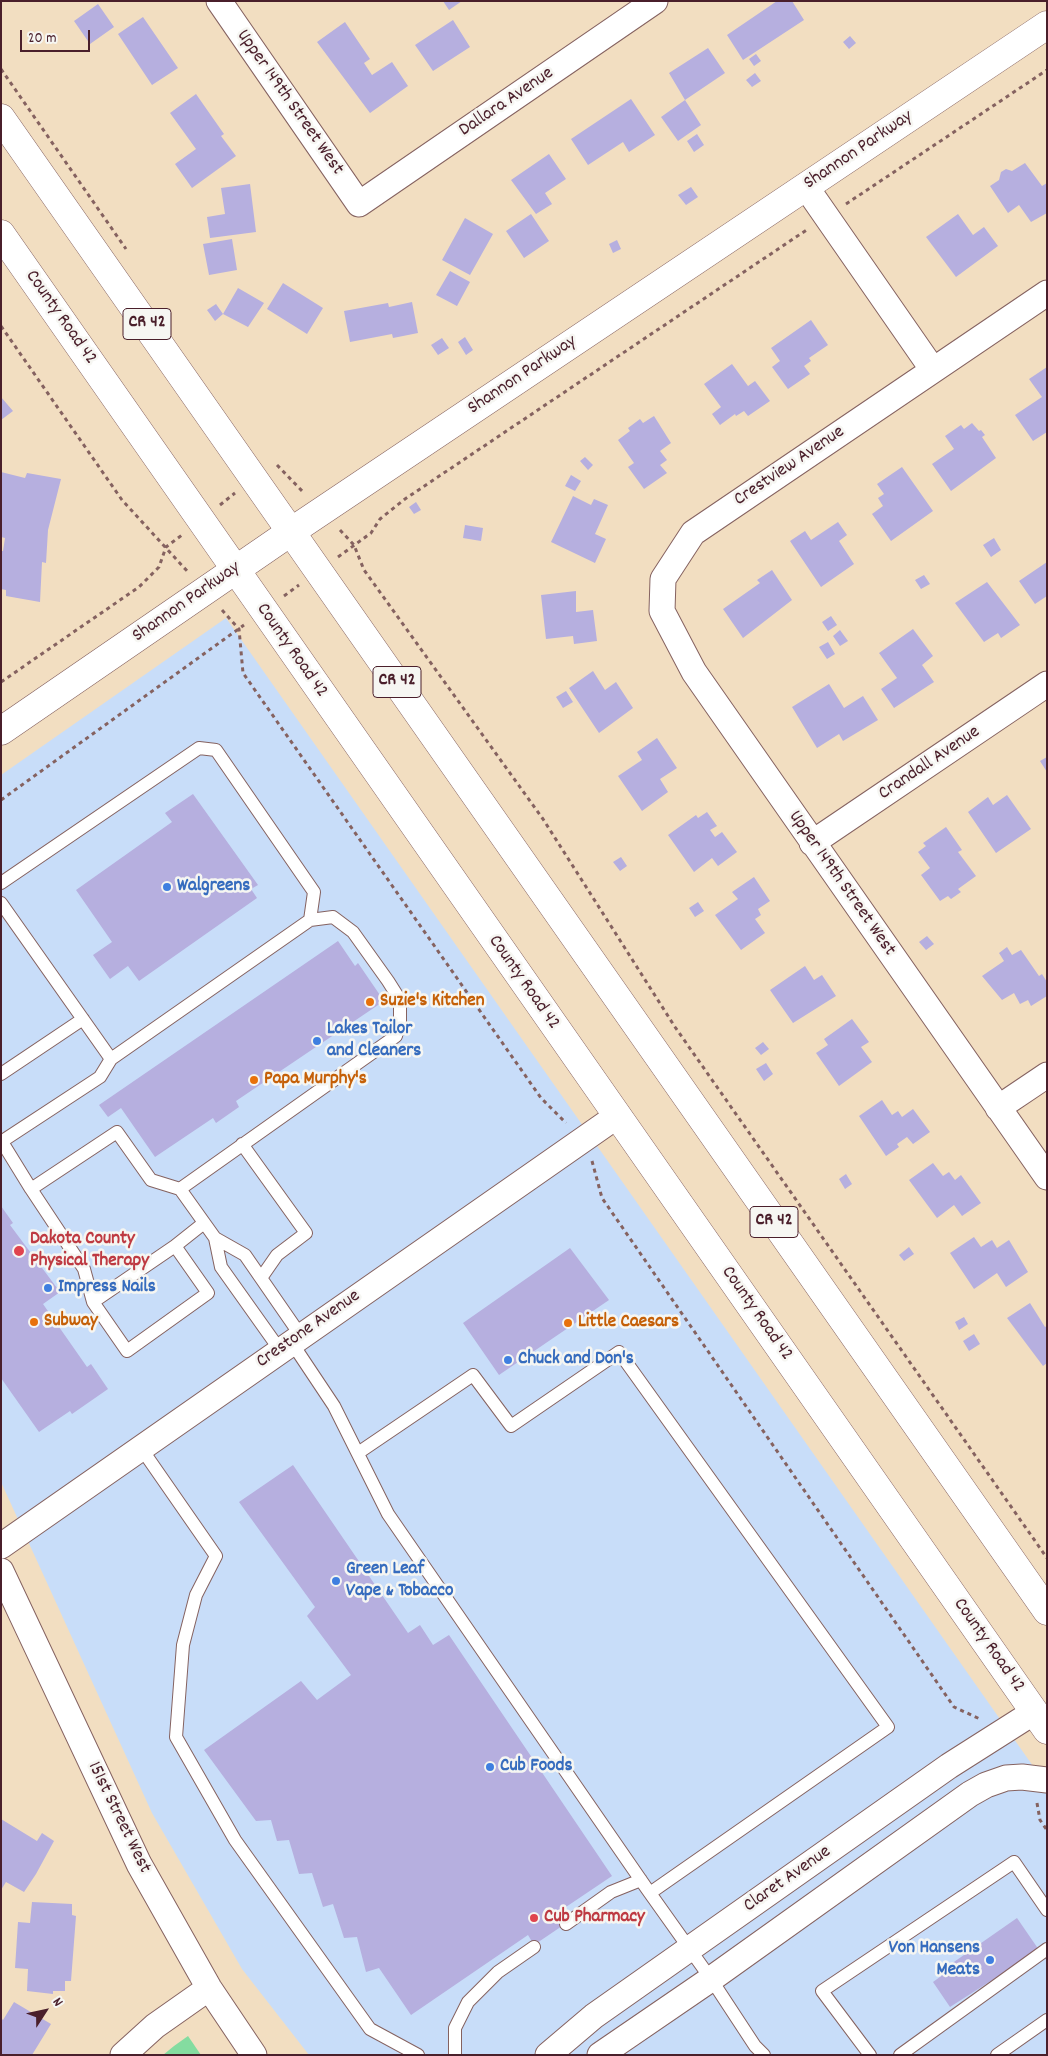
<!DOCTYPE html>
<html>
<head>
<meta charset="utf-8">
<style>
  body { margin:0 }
  #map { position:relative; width:1048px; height:2056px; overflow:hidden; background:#f2dec1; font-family:Dekko,sans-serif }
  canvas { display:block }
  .frame { position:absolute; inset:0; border:2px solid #4a1f2b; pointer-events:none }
  .north { position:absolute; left:20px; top:1986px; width:50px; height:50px; -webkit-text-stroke:4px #f6f6f2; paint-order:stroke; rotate:55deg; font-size:14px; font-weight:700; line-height:20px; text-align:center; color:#4a1f2b }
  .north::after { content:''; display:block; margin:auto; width:18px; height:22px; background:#4a1f2b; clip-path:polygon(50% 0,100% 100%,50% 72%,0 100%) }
  .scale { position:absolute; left:20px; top:30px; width:70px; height:22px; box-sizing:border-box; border:2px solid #4a1f2b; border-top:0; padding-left:6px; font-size:15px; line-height:18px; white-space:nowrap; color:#4a1f2b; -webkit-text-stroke:4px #f6f6f2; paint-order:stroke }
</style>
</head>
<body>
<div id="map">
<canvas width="1048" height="2056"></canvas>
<div class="frame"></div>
<div class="north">N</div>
<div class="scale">20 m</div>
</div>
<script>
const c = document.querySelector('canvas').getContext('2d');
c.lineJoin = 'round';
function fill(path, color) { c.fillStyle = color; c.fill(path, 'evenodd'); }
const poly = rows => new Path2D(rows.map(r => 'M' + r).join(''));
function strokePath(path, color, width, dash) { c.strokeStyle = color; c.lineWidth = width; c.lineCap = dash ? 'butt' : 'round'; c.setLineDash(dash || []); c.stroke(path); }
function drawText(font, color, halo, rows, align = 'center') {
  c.font = font + ' Dekko,sans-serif'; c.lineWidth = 5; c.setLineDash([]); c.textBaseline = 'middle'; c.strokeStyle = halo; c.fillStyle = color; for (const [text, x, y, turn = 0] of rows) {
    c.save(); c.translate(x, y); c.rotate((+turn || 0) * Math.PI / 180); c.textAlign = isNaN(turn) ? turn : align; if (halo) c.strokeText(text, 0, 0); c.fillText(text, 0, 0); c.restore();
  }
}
const built = poly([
  [226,618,1047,1786,1047,2055,309,2055,242,1969,152,1813,1,1482,1,775]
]);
const green = poly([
  [188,2036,201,2055,163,2055,174,2046]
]);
const building = poly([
  [443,1,462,1,449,10],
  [777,1,792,1,804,20,743,60,727,35],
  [98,4,114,27,90,44,74,21],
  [143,17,178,68,152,85,118,34],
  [453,20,470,47,433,71,415,45],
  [345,22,370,59,364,63,372,75,392,62,408,86,370,113,317,42],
  [850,36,856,43,849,49,843,42],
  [708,48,725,73,685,100,669,73],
  [756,54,761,61,754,66,749,59],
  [755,73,761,81,752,87,746,80],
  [196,94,224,134,221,136,236,156,192,188,175,164,196,149,170,113],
  [631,99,655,135,629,152,623,142,588,165,571,139],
  [685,100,701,125,678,141,661,117],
  [697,134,704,145,694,152,687,141],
  [549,154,566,179,545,193,552,204,536,214,511,180],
  [1025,163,1042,186,1047,183,1047,213,1031,222,1019,205,1008,213,990,186,999,180,1001,172,1006,169,1012,171],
  [250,184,256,232,210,238,207,217,225,214,221,188],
  [691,187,698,197,686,205,678,195],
  [531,214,549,241,524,258,506,231],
  [958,214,973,235,984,227,998,246,956,277,926,237],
  [465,218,493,234,470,275,442,260],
  [232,239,237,270,209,275,203,244],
  [617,240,621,249,613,253,609,244],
  [450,271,470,282,457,306,436,295],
  [283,283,323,308,307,334,267,309],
  [238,288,264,303,248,327,223,314],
  [412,302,418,333,393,338,392,334,350,342,344,311,388,303,389,307],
  [216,304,223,314,215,321,207,310],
  [811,320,828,345,809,358,811,361,804,366,810,374,788,389,772,367,780,361,771,348],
  [465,337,473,350,466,355,458,342],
  [442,338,449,348,438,355,431,345],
  [732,364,748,386,755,381,770,401,748,416,744,411,736,416,735,414,720,425,712,414,721,407,704,384],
  [1047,367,1047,432,1033,441,1015,415,1042,397,1029,379],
  [1,397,13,411,1,420],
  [654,416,671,443,660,451,667,460,660,465,667,473,644,489,628,467,634,463,618,440,630,431,628,428,640,419,643,423],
  [972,423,979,431,981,430,985,435,982,437,996,458,951,491,932,464,954,449,945,436,961,425,964,429],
  [585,457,593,465,588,470,580,461],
  [902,467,933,511,891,541,872,514,883,506,878,498,884,494,877,484],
  [1,472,25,478,27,473,61,479,48,530,46,563,42,562,40,602,6,596,6,590,1,589,1,551,3,551,5,538,1,537],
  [571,475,581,481,575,491,565,486],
  [573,496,591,505,594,499,608,505,595,534,606,539,595,563,551,542],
  [416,502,421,510,414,514,409,507],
  [838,522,847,535,839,541,854,564,821,587,790,541,805,531,811,540],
  [465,525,483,528,481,541,463,538],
  [994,538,1001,550,991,557,983,545],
  [1047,562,1047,596,1035,604,1019,581],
  [772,570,792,600,743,638,723,609,760,583,757,580],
  [924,575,930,584,921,589,915,580],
  [987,582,1020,625,1001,638,998,633,984,642,955,603],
  [576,591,576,612,593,610,597,641,574,644,573,636,546,639,541,595],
  [831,616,837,625,828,631,822,622],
  [913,629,933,656,922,665,934,682,894,708,881,689,897,678,879,653],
  [840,630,848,641,840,646,833,636],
  [828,642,835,654,827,659,819,647],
  [593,671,605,690,616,682,633,708,599,733,569,688],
  [829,684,844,708,863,696,878,720,843,741,839,734,817,748,792,707],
  [566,691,573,702,563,708,556,697],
  [657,738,677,768,660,779,668,792,642,811,618,776,642,760,637,752],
  [1047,757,1047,772,1040,761],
  [193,794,258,885,251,889,257,898,139,981,128,966,110,979,93,955,112,942,76,890,172,822,165,813],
  [1007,795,1031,829,996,853,968,812,988,797,993,805],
  [707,812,717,826,710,830,715,837,722,832,737,852,718,866,712,858,694,872,668,835,696,815,698,818],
  [946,827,962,850,958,852,976,876,958,889,961,892,951,899,948,896,940,901,921,875,930,868,918,852,926,846,923,843],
  [621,857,627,866,620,871,613,862],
  [754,877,770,901,758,909,761,915,755,919,765,933,741,950,715,915,738,899,732,892],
  [698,902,704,911,695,917,689,908],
  [927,936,934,944,926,950,919,942],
  [338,941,355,966,358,963,384,1001,236,1101,239,1107,216,1123,213,1118,155,1157,121,1108,108,1117,99,1105],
  [1007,947,1012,955,1021,950,1039,976,1042,974,1047,982,1047,996,1031,1006,1028,1000,1020,1004,1014,993,1002,1000,982,976,1004,961,999,953],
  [805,966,814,980,822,975,836,996,793,1023,770,990],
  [852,1019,869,1042,861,1047,872,1062,839,1086,816,1053,828,1045,824,1039],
  [763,1042,769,1049,761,1055,755,1048],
  [766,1063,773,1074,764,1081,756,1069],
  [882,1100,892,1115,898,1111,902,1117,913,1109,930,1132,913,1144,907,1137,897,1144,899,1147,886,1156,859,1116],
  [933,1163,943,1176,949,1172,955,1180,961,1175,981,1203,962,1216,954,1205,937,1218,909,1180],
  [846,1174,852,1184,845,1189,839,1179],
  [1,1206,13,1223,10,1225,60,1292,43,1304,87,1367,91,1364,108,1389,72,1414,70,1411,39,1432,1,1378],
  [974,1237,981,1247,992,1240,997,1248,1009,1240,1028,1272,1006,1287,997,1273,974,1289,950,1253],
  [909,1247,914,1254,904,1261,899,1255],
  [570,1248,609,1300,499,1375,463,1323],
  [1030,1303,1045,1327,1047,1326,1047,1363,1043,1366,1007,1318],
  [964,1317,968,1324,959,1330,955,1322],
  [974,1334,980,1344,969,1351,963,1341],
  [293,1465,408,1633,420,1625,433,1645,449,1635,612,1876,557,1913,565,1924,534,1945,528,1935,411,2015,379,1968,366,1972,357,1937,344,1938,333,1904,323,1907,312,1873,299,1874,289,1840,277,1841,271,1820,256,1821,204,1750,301,1681,317,1700,351,1675,307,1616,315,1607,239,1502],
  [1,1819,37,1841,42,1833,54,1841,36,1874,24,1892,6,1882,1,1890],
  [32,1902,72,1904,72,1915,76,1916,71,1981,65,1981,65,1991,53,1991,53,1994,27,1991,28,1969,15,1968,18,1922,30,1923],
  [1017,1918,1039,1950,950,2007,933,1982,944,1974,941,1971],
  [14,2002,51,2024,32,2055,1,2055,1,2018,3,2020]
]);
const path = poly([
  [1,69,126,249],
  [846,204,1047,70],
  [1,326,122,500,188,572],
  [277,465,304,493],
  [220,505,235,493],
  [340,530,354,545,364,570,543,819,675,1027,1047,1558],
  [338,557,371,533,380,519,405,499,808,229],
  [284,596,299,585],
  [222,610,239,629,243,673,541,1098,566,1123],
  [1,682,139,587,159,567,166,547,182,535],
  [1,800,244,625],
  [592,1161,602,1198,954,1707,980,1719],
  [1037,1803,1040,1820,1047,1830]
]);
const lane = poly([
  [1,883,199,748,216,750,314,892,310,920],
  [1,903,111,1059,310,920,333,917,353,932,388,981,400,1000,400,1021,396,1036,180,1189,215,1238,245,1255,301,1336],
  [1,1074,83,1019],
  [1,1142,100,1077,111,1059],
  [2,1142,31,1189,117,1132,151,1180,180,1189],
  [242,1144,306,1233,277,1255,261,1278],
  [31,1189,84,1269,93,1302,127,1351,208,1293,175,1246,204,1223],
  [215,1238,221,1267,280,1350],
  [93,1302,175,1246],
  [292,1343,334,1406,388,1514,647,1889,711,1979,755,2046,764,2055],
  [141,1448,216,1556,196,1595,183,1645,176,1737,235,1840,370,2029,418,2055],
  [358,1453,473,1375,511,1426,619,1352,888,1727,650,1893],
  [566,1924,611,1892,641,1880],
  [455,2055,455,2028,468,2002,498,1972,534,1947],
  [870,2055,822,1991,1014,1862,1047,1910],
  [900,2055,1047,1949],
  [997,2055,1047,2020]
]);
const street = poly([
  [219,1,359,204,655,1],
  [806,187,933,370],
  [1047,293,693,533,663,579,662,611,694,672,1047,1177],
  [812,843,1047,684],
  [998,1108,1047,1075],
  [1,1546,617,1116],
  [1,1571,139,1864,209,1988,254,2055],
  [123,2055,155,2026,209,1988],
  [548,2055,594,2016,949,1766,1034,1712],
  [600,2055,711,1979,970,1794,986,1785,1006,1778,1022,1777,1047,1780]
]);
const secondary = poly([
  [1,731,292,531,1047,25]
]);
const highway = poly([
  [1,118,1047,1611],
  [1,234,1047,1730]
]);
const markers = [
  [167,887,5,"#3f7fe0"],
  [370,1002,5,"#e8710a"],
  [317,1041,5,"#3f7fe0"],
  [254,1080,5,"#e8710a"],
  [19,1251,6,"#e0444e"],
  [48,1288,5,"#3f7fe0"],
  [34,1322,5,"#e8710a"],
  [568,1323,5,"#e8710a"],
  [508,1360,5,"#3f7fe0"],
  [336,1581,5,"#3f7fe0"],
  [490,1767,5,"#3f7fe0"],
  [534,1918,5,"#e0444e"],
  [990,1960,5,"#3f7fe0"]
];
const shields = [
  [147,324,48],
  [397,682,48],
  [774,1222,48]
];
const shieldNames = [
  ["CR 42",147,324],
  ["CR 42",397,682],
  ["CR 42",774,1222]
];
const streetNames = [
  ["Upper 149th Street West",289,103,55],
  ["Dallara Avenue",507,103,-34],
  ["Shannon Parkway",859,151,-34],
  ["County Road 42",60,318,55],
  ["Shannon Parkway",523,376,-34],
  ["Crestview Avenue",790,467,-34],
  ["Shannon Parkway",187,603,-35],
  ["County Road 42",291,651,55],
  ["Crandall Avenue",930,764,-34],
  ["Upper 149th Street West",841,884,55],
  ["County Road 42",523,983,55],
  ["County Road 42",756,1314,55],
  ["Crestone Avenue",309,1330,-35],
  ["County Road 42",988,1646,55],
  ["151st Street West",118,1818,64],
  ["Claret Avenue",788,1880,-35]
];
const shopNames = [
  ["Walgreens",177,887],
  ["Lakes Tailor",327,1030],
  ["and Cleaners",327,1052],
  ["Impress Nails",58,1288],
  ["Chuck and Don's",518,1360],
  ["Green Leaf",346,1570],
  ["Vape & Tobacco",346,1592],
  ["Cub Foods",500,1767],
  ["Von Hansens",980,1949,"right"],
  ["Meats",980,1971,"right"]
];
const foodNames = [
  ["Suzie's Kitchen",380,1002],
  ["Papa Murphy's",264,1080],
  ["Subway",44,1322],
  ["Little Caesars",578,1323]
];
const healthNames = [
  ["Dakota County",30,1240],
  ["Physical Therapy",30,1262],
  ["Cub Pharmacy",544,1918]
];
fill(built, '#c8ddf9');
fill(green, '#84dca0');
fill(building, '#b6afdf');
strokePath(lane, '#856260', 14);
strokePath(street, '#856260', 27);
strokePath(secondary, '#856260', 29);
strokePath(highway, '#856260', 29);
strokePath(path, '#856260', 3, [4, 4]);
strokePath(lane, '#fff', 12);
strokePath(street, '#fff', 25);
strokePath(secondary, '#fff', 28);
strokePath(highway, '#fff', 28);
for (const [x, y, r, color] of markers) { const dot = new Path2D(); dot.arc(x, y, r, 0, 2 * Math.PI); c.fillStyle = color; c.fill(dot); strokePath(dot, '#f6f6f2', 2); }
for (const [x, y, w] of shields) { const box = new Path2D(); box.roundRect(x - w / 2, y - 15.5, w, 31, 4); c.fillStyle = '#f6f6f2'; c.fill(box); strokePath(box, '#4a1f2b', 1); }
drawText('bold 18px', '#4a1f2b', null, shieldNames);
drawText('19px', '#4a1f2b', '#f6f6f2', streetNames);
drawText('bold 19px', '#366cbe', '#f6f6f2', shopNames, 'left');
drawText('bold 19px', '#c56008', '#f6f6f2', foodNames, 'left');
drawText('bold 19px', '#be3a42', '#f6f6f2', healthNames, 'left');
</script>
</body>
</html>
